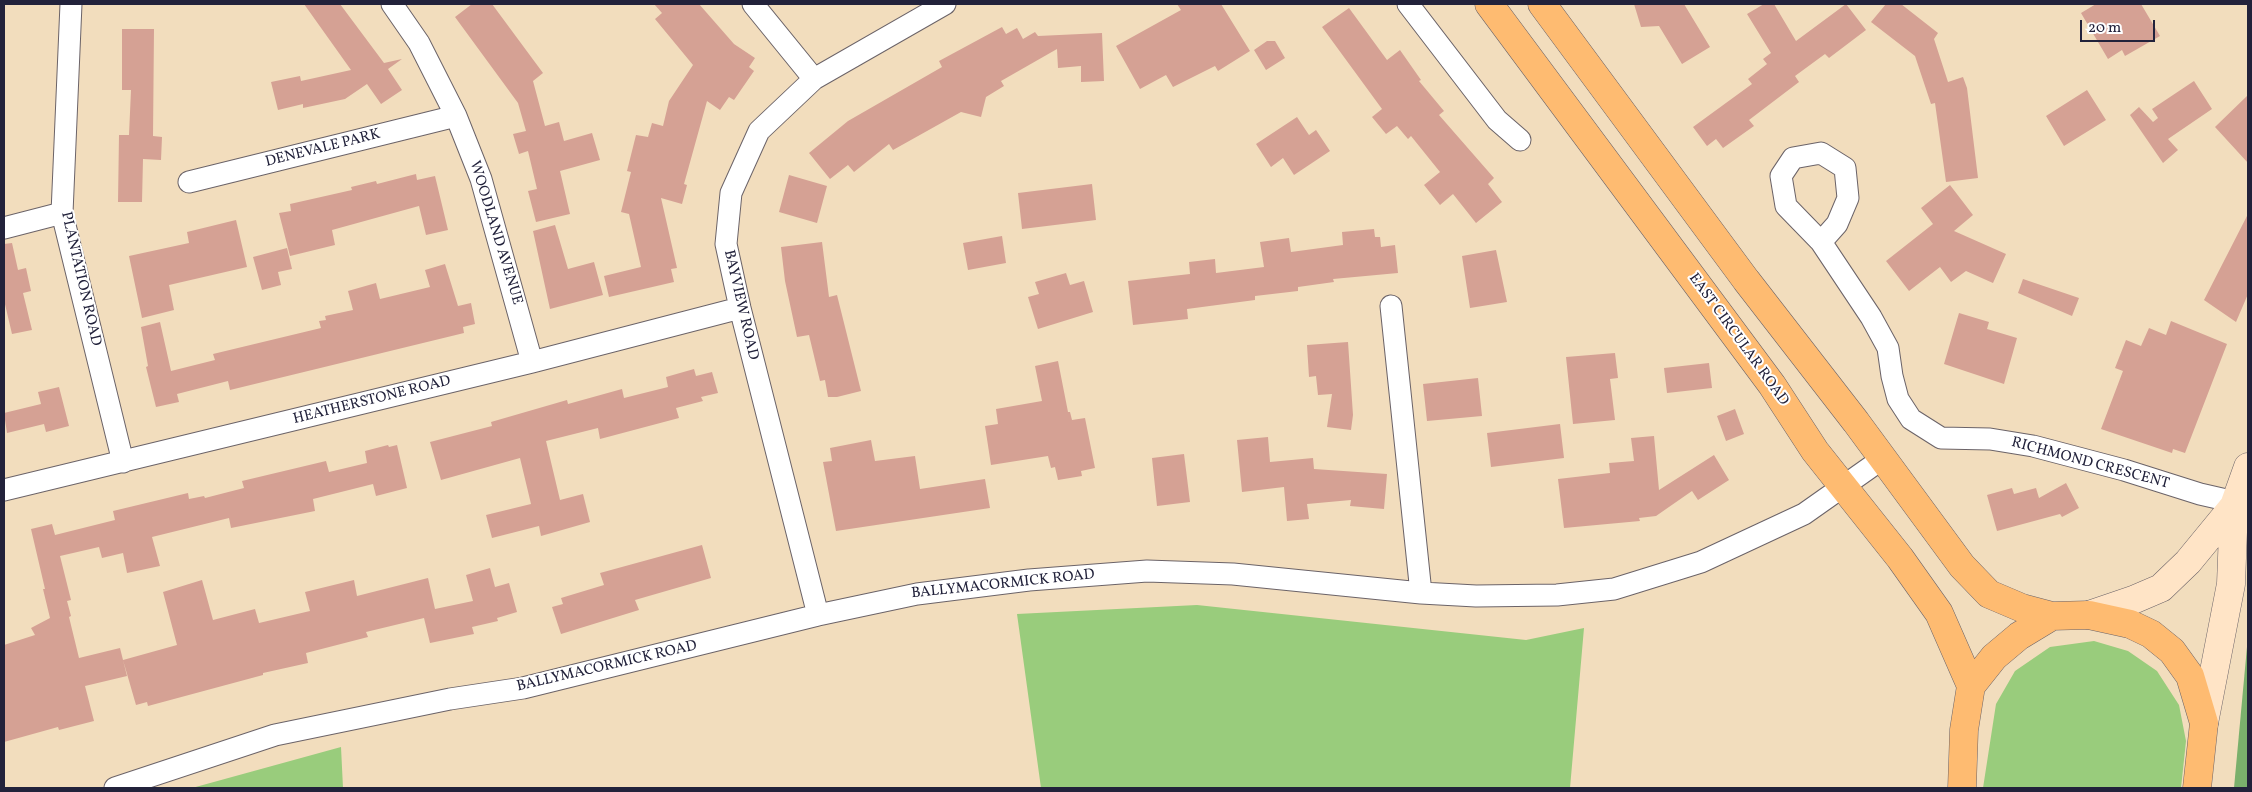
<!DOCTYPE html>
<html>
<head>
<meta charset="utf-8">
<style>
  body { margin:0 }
  #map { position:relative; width:2252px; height:792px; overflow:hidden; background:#f2ddbd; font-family:Vollkorn,serif }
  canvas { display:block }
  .frame { position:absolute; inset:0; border:5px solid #22223b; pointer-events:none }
  .scale { position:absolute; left:2080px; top:20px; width:75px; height:22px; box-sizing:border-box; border:2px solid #22223b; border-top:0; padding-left:6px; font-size:15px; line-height:18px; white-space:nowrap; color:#22223b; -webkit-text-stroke:4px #fff; paint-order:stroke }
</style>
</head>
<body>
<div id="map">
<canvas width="2252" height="792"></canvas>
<div class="frame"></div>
<div class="scale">20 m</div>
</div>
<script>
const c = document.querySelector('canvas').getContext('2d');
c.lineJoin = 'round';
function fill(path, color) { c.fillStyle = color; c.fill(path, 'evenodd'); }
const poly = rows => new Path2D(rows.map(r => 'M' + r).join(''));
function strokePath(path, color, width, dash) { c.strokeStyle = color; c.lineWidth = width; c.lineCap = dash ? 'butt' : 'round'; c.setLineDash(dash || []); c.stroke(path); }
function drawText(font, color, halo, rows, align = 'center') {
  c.font = font + ' Vollkorn,serif'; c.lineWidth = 4; c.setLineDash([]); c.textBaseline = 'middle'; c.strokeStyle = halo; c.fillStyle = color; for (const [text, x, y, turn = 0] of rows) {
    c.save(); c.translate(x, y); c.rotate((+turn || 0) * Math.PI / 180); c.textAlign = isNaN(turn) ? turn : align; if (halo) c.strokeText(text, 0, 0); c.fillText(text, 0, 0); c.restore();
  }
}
const green = poly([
  [1197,605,1526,640,1584,628,1570,788,1041,788,1017,614],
  [2094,641,2128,651,2157,671,2179,705,2186,741,2181,788,1983,788,1996,704,2015,671,2050,647],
  [341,747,343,788,192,788]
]);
const forest = poly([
  [2248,636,2248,788,2234,788,2235,777]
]);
const building = poly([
  [304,4,340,4,384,63,402,59,388,69,402,90,381,104,367,84,345,99,303,108,303,104,278,110,271,82,300,76,301,81,351,70],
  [472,4,492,4,543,73,533,81,545,126,559,122,564,141,592,133,600,160,560,171,570,214,536,222,528,191,537,189,528,151,519,154,513,134,526,131,518,103,455,17],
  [654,4,699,4,734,44,755,58,749,67,754,71,734,100,729,97,720,110,707,101,684,184,687,185,682,204,661,198,677,268,671,269,674,282,609,297,604,276,641,267,629,214,621,212,631,172,627,171,636,135,648,137,652,123,663,126,669,101,693,65,655,19,662,13],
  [1177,4,1221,4,1250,51,1218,71,1215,66,1173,87,1166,75,1140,89,1116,46,1181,10],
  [1634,4,1684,4,1710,47,1682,64,1659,26,1641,27],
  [1764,4,1774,4,1796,41,1846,4,1866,30,1829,58,1825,54,1795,76,1799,82,1749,120,1754,126,1723,148,1716,139,1707,146,1693,127,1752,84,1748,79,1767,64,1763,59,1771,53,1747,14],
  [1886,4,1901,4,1938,33,1934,39,1948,82,1963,77,1967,88,1978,178,1946,182,1935,103,1931,104,1915,56,1871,22],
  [2096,4,2141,4,2160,36,2125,56,2122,50,2108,59,2081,13],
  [1349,8,1387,60,1400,50,1421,80,1419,81,1444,111,1439,115,1494,178,1488,184,1502,202,1476,223,1453,194,1440,205,1424,185,1440,172,1411,136,1408,139,1397,126,1386,134,1372,117,1382,109,1322,27],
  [1002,27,1006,34,1017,28,1023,39,1035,32,1038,36,1102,33,1104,81,1081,82,1081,66,1058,68,1057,49,1001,81,1004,86,986,97,981,117,961,112,893,150,889,144,854,172,848,165,830,179,809,153,848,121,942,67,939,61],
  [122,29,154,29,153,136,162,137,161,160,143,159,142,202,118,202,119,135,129,135,131,90,122,90],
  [1267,41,1275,41,1285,58,1266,70,1254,50],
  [2194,81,2212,109,2168,139,2178,150,2163,163,2130,115,2139,107,2153,122,2158,118,2152,109],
  [2087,90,2106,120,2064,146,2046,116],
  [2248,95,2248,163,2215,127],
  [1297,117,1309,135,1316,130,1330,151,1294,175,1283,158,1271,167,1256,144],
  [416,174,417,180,435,176,448,230,426,235,419,206,332,230,335,245,290,256,279,213,291,211,290,204,352,190,351,187,376,181,377,184],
  [789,175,827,186,817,223,779,212],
  [1092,184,1096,220,1022,229,1018,193],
  [1950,185,1973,215,1954,231,2006,254,1993,283,1966,271,1951,282,1940,267,1909,291,1886,261,1933,224,1921,208],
  [2248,214,2248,294,2236,322,2204,300],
  [236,220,247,267,169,285,174,310,142,318,129,256,189,243,187,232],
  [555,225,568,269,594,262,603,295,550,309,533,231],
  [1374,229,1375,237,1380,237,1381,247,1395,245,1398,273,1333,279,1334,282,1298,287,1298,291,1255,296,1255,300,1187,309,1188,319,1133,325,1128,281,1190,274,1189,262,1215,259,1216,273,1264,267,1260,242,1289,238,1291,252,1343,245,1342,232],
  [1002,236,1006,263,968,270,963,243],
  [822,242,829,297,837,295,861,391,837,397,828,397,825,380,820,381,809,335,797,337,785,281,781,247],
  [12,243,18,270,26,268,31,291,23,293,32,330,12,334,4,300,4,244],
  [287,248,292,269,278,272,281,285,262,290,253,257],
  [1496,250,1507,302,1470,308,1462,256],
  [445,264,458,306,471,303,475,324,463,327,464,333,230,390,228,381,177,394,179,402,156,407,146,367,148,366,141,327,160,322,171,371,215,360,213,354,321,328,319,321,326,320,325,316,353,310,348,291,376,283,380,299,430,287,425,270],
  [1066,273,1070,285,1084,281,1093,312,1038,329,1028,297,1039,294,1035,282],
  [2023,279,2079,298,2072,316,2018,293],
  [1959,313,1989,322,1987,329,2017,338,2004,384,1944,364],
  [2171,321,2227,344,2185,453,2173,449,2172,453,2101,429,2123,371,2115,368,2126,340,2141,346,2149,328,2166,335],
  [1348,342,1353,415,1351,430,1327,427,1332,394,1318,395,1316,376,1309,377,1307,345],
  [1615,353,1618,378,1610,379,1615,420,1573,424,1566,357],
  [1058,361,1068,412,1070,412,1072,420,1085,418,1095,468,1081,471,1082,476,1058,480,1055,467,1051,468,1048,456,991,465,985,426,998,424,996,409,1042,401,1035,366],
  [1709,363,1712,388,1667,393,1664,368],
  [694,369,696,376,712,372,718,393,701,397,703,401,676,408,679,418,600,439,598,428,546,441,560,500,583,494,590,522,541,536,539,526,492,538,486,515,531,504,520,458,441,480,430,442,492,426,491,422,567,400,568,404,622,389,624,398,668,387,666,377],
  [1478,378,1482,416,1427,421,1423,384],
  [59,387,69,426,46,432,44,424,7,433,4,413,41,404,38,392],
  [1735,409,1744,434,1726,441,1717,416],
  [1560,424,1564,458,1491,467,1487,433],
  [1654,436,1659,490,1714,455,1729,480,1698,500,1692,491,1656,516,1639,518,1640,521,1564,528,1558,479,1610,473,1609,463,1634,461,1631,438],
  [1268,437,1270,462,1313,458,1314,469,1387,474,1384,509,1350,506,1351,500,1307,504,1309,519,1287,521,1284,487,1242,492,1237,440],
  [871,440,875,461,915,456,920,489,985,479,990,508,836,531,823,462,832,461,830,448],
  [388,445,389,447,397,445,407,488,376,496,373,484,313,499,315,511,231,528,229,518,152,537,160,566,127,573,123,553,102,558,99,547,60,556,71,600,67,601,71,616,69,617,79,658,120,648,127,676,85,686,94,721,59,730,58,727,4,742,4,645,35,635,31,628,50,618,43,589,45,589,31,529,52,524,55,535,115,520,113,511,188,493,189,499,204,496,205,498,244,488,242,481,326,461,329,472,367,463,365,451],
  [1184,454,1190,502,1157,506,1152,458],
  [2066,483,2079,508,2062,517,2060,514,1997,531,1987,495,2012,488,2014,494,2036,488,2039,498],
  [702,545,711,578,635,600,639,610,561,634,552,607,563,604,561,598,604,585,600,573],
  [490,568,495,587,509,583,517,612,497,618,498,621,472,627,474,634,430,643,424,618,366,632,368,637,306,653,308,663,263,673,263,675,148,706,147,702,136,705,123,660,177,645,163,592,202,580,213,620,255,609,259,623,310,611,305,592,354,580,357,596,428,578,435,609,473,601,466,575]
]);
const street = poly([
  [71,4,62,213,123,462],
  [392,4,419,43,456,116,481,179,532,362],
  [753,4,814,79],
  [1408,4,1497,120,1520,140],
  [189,182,456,116],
  [4,228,62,213],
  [1821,242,1837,224,1848,198,1845,168,1821,153,1793,158,1781,176,1786,206,1821,242,1871,317,1888,348,1892,376,1898,399,1911,419,1941,438,1990,439,2033,446,2124,470,2200,494,2235,502],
  [1391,306,1421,593],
  [4,490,532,362,740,308],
  [818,615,740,308,726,244,731,193,759,131,814,79,945,4],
  [115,788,275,735,450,699,523,688,818,615,917,594,1029,580,1147,571,1233,574,1421,593,1476,596,1557,595,1614,589,1701,562,1804,514,1882,459]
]);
const secondary = poly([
  [2089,615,2133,600,2161,588,2188,562,2234,506],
  [2204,723,2231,584,2234,506,2248,467]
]);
const highway = poly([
  [1489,4,1772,385,1815,451,1900,558,1939,613,1971,686],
  [1542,4,1746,280,1856,422,1962,566,1989,594,2022,608,2052,616],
  [1962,788,1964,730,1971,686,1994,657,2019,636,2052,616,2089,615,2130,624,2151,634,2172,651,2190,676,2204,723,2197,788]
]);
const streetNames = [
  ["DENEVALE PARK",323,149,-14],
  ["WOODLAND AVENUE",495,233,73],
  ["PLANTATION ROAD",80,279,77],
  ["BAYVIEW ROAD",740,305,77],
  ["EAST CIRCULAR ROAD",1738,340,54],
  ["HEATHERSTONE ROAD",372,401,-14],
  ["RICHMOND CRESCENT",2090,464,15],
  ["BALLYMACORMICK ROAD",1003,585,-6],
  ["BALLYMACORMICK ROAD",607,667,-13]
];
fill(green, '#99cc7c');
fill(forest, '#7ab06c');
fill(building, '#d5a194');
strokePath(street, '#6b6368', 23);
strokePath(secondary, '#6b6368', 29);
strokePath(highway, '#6b6368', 29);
strokePath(street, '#fff', 21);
strokePath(secondary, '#ffe4c6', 28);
strokePath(highway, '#febb71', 28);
drawText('15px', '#22223b', '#fff', streetNames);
</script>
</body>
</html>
